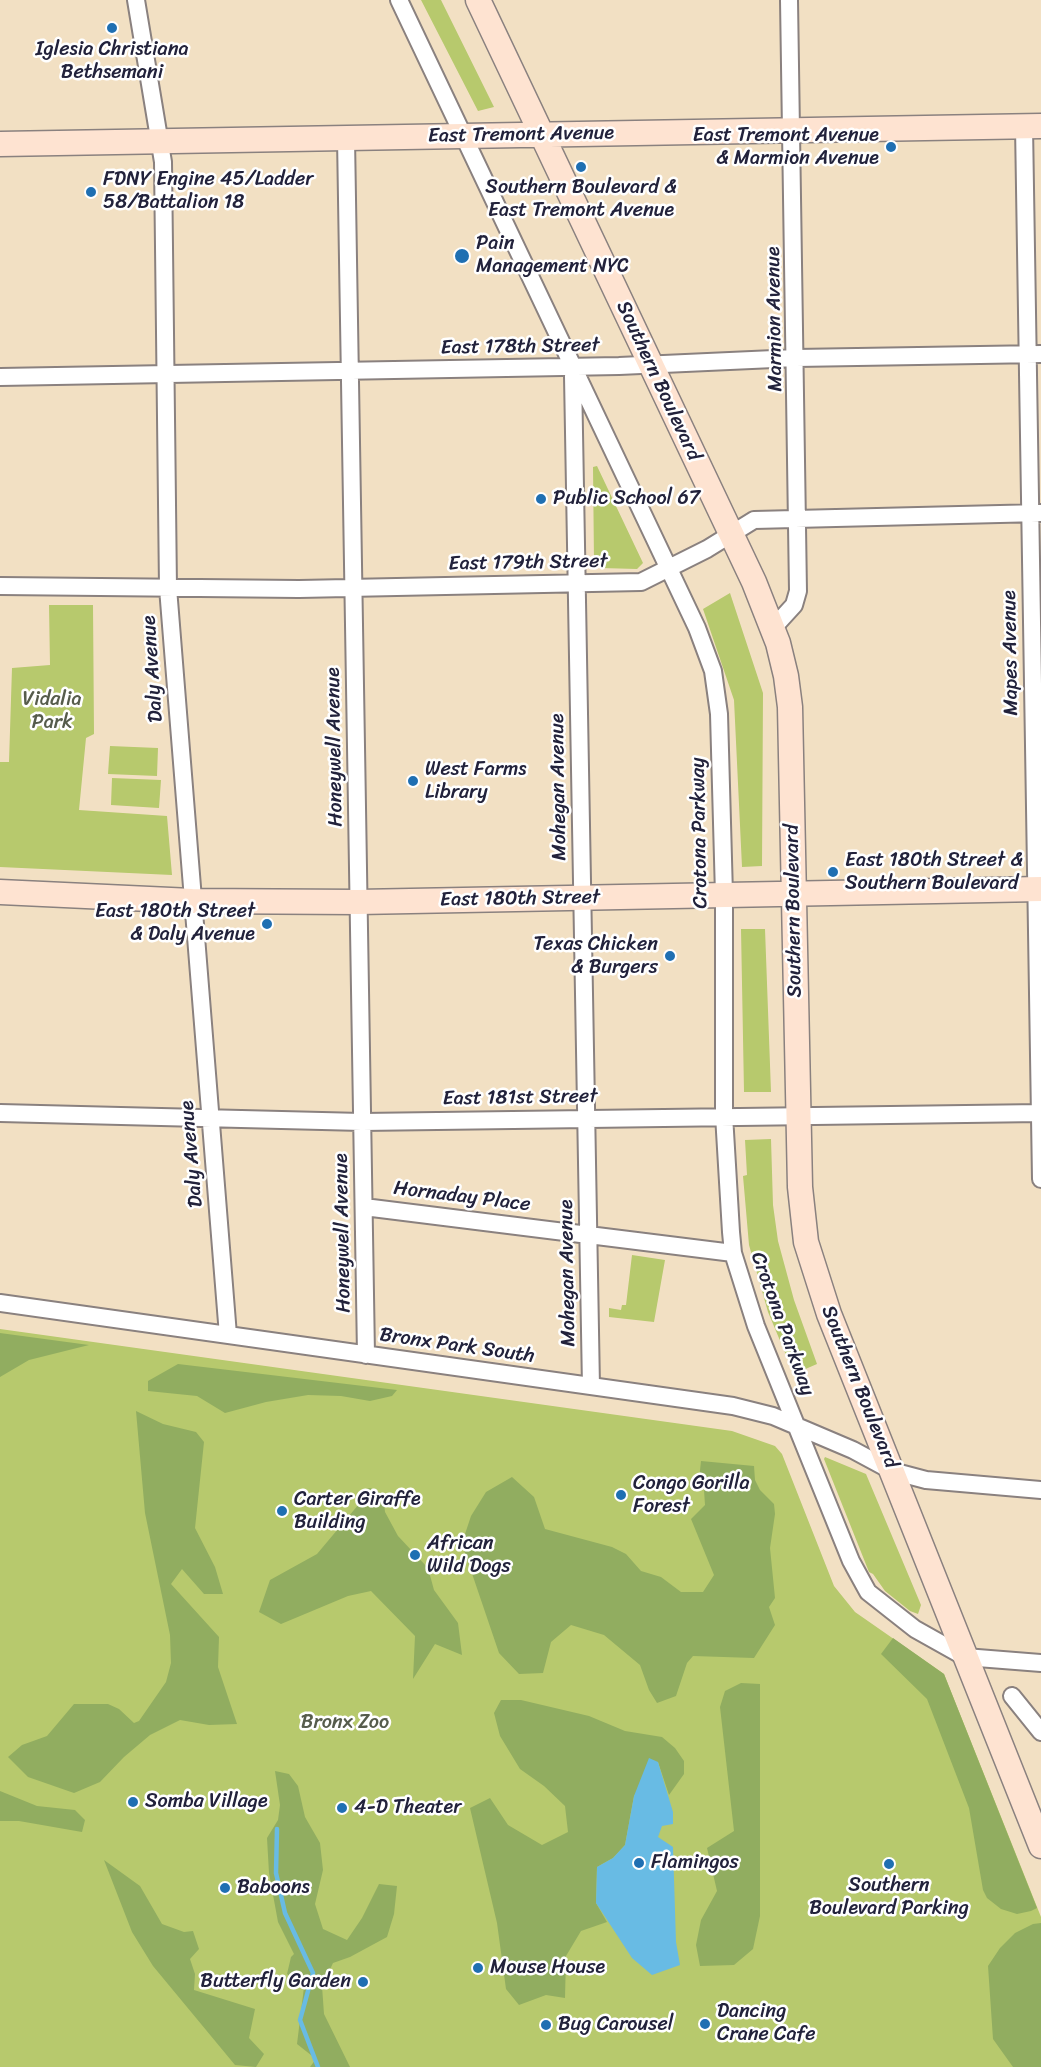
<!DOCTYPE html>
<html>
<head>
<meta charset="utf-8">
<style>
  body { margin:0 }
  canvas { display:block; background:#f2e0c3 }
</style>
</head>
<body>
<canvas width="1041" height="2067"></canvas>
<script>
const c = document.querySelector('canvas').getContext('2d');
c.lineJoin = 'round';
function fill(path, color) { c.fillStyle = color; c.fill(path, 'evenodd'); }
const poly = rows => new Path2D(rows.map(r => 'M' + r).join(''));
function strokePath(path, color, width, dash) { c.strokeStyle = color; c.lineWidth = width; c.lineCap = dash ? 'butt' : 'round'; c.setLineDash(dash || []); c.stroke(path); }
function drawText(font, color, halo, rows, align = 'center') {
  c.font = font + ' Sriracha,sans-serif'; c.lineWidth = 5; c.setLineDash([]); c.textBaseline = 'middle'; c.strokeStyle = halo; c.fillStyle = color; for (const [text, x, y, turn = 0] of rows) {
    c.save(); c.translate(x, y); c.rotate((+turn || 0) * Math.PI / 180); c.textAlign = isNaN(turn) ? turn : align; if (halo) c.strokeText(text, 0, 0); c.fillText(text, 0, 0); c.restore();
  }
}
const green = poly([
  [421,0,441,0,494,107,478,111],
  [597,466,643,563,637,569,601,568,594,562,593,467],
  [730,593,763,693,762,866,742,867,734,700,703,609],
  [49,605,93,605,94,734,86,738,79,810,167,816,172,875,0,867,0,762,9,762,12,668,50,665],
  [110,746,158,748,157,776,108,774],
  [112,778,161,780,159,808,111,805],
  [741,929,765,929,771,1092,744,1092],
  [771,1139,773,1205,778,1241,794,1300,817,1364,794,1374,768,1312,749,1245,743,1176,747,1175,745,1140],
  [632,1255,665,1260,654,1322,609,1317,609,1308,621,1310,622,1305,626,1305],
  [0,1329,732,1431,775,1446,782,1454,834,1586,855,1612,944,1674,1041,1917,1041,2067,0,2067],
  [825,1457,866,1474,921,1605,918,1614,910,1611,885,1591,873,1574,869,1572,824,1459]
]);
const forest = poly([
  [0,1333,89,1345,29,1360,0,1377],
  [178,1364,397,1390,392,1396,370,1401,341,1396,308,1395,266,1402,225,1413,197,1396,148,1391,148,1381],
  [136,1411,163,1424,196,1432,204,1442,195,1528,215,1567,223,1594,204,1594,182,1569,171,1584,219,1637,218,1667,237,1724,209,1725,180,1720,150,1735,124,1757,100,1782,74,1793,28,1777,8,1757,22,1745,47,1736,74,1704,108,1704,119,1709,134,1723,139,1721,166,1682,171,1663,170,1635,145,1513],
  [701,1461,754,1466,755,1480,760,1490,774,1504,775,1514,770,1548,775,1598,769,1607,775,1625,754,1658,693,1656,687,1663,676,1696,657,1703,649,1690,640,1665,604,1635,571,1625,551,1642,543,1673,519,1674,499,1653,464,1550,463,1540,471,1516,486,1492,512,1477,534,1497,545,1529,612,1547,626,1554,641,1571,661,1577,681,1592,703,1592,714,1575,691,1519,705,1505,704,1490,699,1480],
  [370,1488,383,1494,385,1512,398,1536,428,1568,434,1590,458,1623,462,1655,435,1644,413,1679,415,1636,371,1591,348,1596,281,1624,259,1612,270,1580,317,1554,359,1504,363,1490],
  [893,1638,944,1674,1037,1908,1031,1911,1017,1914,1001,1909,987,1898,983,1890,969,1808,927,1699,881,1654],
  [741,1683,760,1684,760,1916,753,1949,734,1965,700,1966,696,1945,701,1920,717,1891,707,1848,734,1831,720,1707,725,1691],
  [501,1700,521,1700,589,1716,625,1731,662,1737,675,1748,684,1761,684,1774,669,1795,658,1762,634,1796,625,1845,613,1858,597,1867,596,1903,607,1922,581,1931,566,1956,565,1998,546,1995,519,2005,506,1989,497,1923,470,1808,490,1798,508,1825,542,1845,568,1832,565,1806,544,1786,520,1769,500,1736,494,1713],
  [275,1771,289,1774,298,1786,305,1817,320,1843,323,1870,315,1904,323,1929,347,1940,362,1918,379,1884,397,1886,394,1914,387,1937,350,1957,333,1963,322,1986,324,2014,350,2067,310,2067,316,2059,297,2044,304,1987,287,1974,291,1957,294,1954,278,1922,269,1873,267,1838,278,1820,280,1805],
  [0,1791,37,1806,75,1810,85,1820,82,1832,19,1821,0,1821],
  [104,1860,140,1886,162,1924,184,1932,193,1931,199,1949,190,1959,195,1974,194,1990,255,2009,249,2038,264,2054,256,2067,235,2065,153,1966,132,1932],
  [1041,1923,1041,2067,1013,2067,993,2039,988,1966,1000,1948,1015,1933,1033,1924]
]);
const water = poly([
  [649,1758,658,1762,673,1812,673,1824,662,1826,658,1837,673,1847,676,1942,680,1965,652,1975,632,1958,596,1903,597,1867,613,1858,625,1845,634,1796]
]);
const stream = poly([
  [277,1829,276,1873,285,1913,313,1973,300,2020,318,2067]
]);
const street = poly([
  [136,0,163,162,168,588,228,1335],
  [399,0,697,628,713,671,719,714,724,895,724,1115,731,1232,733,1253,756,1326,851,1561,868,1592,915,1629,965,1657,1041,1663],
  [1024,126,1041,1179],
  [346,138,366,1355],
  [573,376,591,1386],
  [0,377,619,366,796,358,1041,354],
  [0,586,299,589,641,582,707,549,754,520,1041,513],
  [773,628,794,605,798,591,789,0],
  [0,1113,362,1122,1041,1113],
  [364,1207,733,1253],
  [0,1303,733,1406,773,1416,853,1450,892,1471,926,1480,1041,1490],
  [1012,1696,1041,1732]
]);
const secondary = poly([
  [478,0,754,582,778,643,786,676,790,707,800,1187,806,1242,829,1314,1041,1846],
  [0,144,1041,126],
  [0,892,192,901,358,902,1041,889]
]);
const markers = [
  [112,28,6,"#1f6fb2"],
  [891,147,6,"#1f6fb2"],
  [581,167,6,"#1f6fb2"],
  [91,192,6,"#1f6fb2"],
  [462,256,8,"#1f6fb2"],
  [541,499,6,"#1f6fb2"],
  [413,781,6,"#1f6fb2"],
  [833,872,6,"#1f6fb2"],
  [267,924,6,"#1f6fb2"],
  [670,956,6,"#1f6fb2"],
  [621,1495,6,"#1f6fb2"],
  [282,1511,6,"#1f6fb2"],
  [415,1555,6,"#1f6fb2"],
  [133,1802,6,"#1f6fb2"],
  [342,1808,6,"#1f6fb2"],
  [639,1863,6,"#1f6fb2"],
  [889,1864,6,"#1f6fb2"],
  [225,1888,6,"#1f6fb2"],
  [478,1968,6,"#1f6fb2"],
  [363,1982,6,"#1f6fb2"],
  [705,2024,6,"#1f6fb2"],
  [546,2025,6,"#1f6fb2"]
];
const poiNames = [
  ["Iglesia Christiana",112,50,"center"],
  ["Bethsemani",112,73,"center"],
  ["East Tremont Avenue",879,136,"right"],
  ["& Marmion Avenue",879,159,"right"],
  ["FDNY Engine 45/Ladder",103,180],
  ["58/Battalion 18",103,203],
  ["Southern Boulevard &",581,188,"center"],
  ["East Tremont Avenue",581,211,"center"],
  ["Pain",476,244],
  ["Management NYC",476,267],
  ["Public School 67",553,499],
  ["West Farms",425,770],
  ["Library",425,793],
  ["East 180th Street &",845,861],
  ["Southern Boulevard",845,884],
  ["East 180th Street",255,912,"right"],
  ["& Daly Avenue",255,935,"right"],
  ["Texas Chicken",658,945,"right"],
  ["& Burgers",658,968,"right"],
  ["Congo Gorilla",633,1484],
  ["Forest",633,1507],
  ["Carter Giraffe",294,1500],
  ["Building",294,1523],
  ["African",427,1544],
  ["Wild Dogs",427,1567],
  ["Somba Village",145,1802],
  ["4-D Theater",354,1808],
  ["Flamingos",651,1863],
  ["Southern",889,1886,"center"],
  ["Boulevard Parking",889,1909,"center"],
  ["Baboons",237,1888],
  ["Mouse House",490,1968],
  ["Butterfly Garden",351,1982,"right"],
  ["Dancing",717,2012],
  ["Crane Cafe",717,2035],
  ["Bug Carousel",558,2025]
];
const streetNames = [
  ["East Tremont Avenue",521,135,-1],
  ["Marmion Avenue",775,319,-91],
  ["East 178th Street",520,347,-1],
  ["Southern Boulevard",658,381,65],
  ["East 179th Street",528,563,-1],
  ["Mapes Avenue",1011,653,-91],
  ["Daly Avenue",153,669,-94],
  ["Honeywell Avenue",335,747,-91],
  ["Mohegan Avenue",559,787,-91],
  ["Crotona Parkway",700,833,-91],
  ["East 180th Street",520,899,-1],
  ["Southern Boulevard",794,911,-91],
  ["East 181st Street",520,1098,-1],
  ["Daly Avenue",192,1154,-95],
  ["Hornaday Place",462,1197,7],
  ["Honeywell Avenue",343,1233,-91],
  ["Mohegan Avenue",568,1273,-91],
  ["Crotona Parkway",782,1324,70],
  ["Bronx Park South",457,1346,8],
  ["Southern Boulevard",859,1387,68]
];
const parkNames = [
  ["Vidalia",52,700],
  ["Park",52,723],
  ["Bronx Zoo",345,1723]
];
fill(green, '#b7c96d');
fill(forest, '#91ad60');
fill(water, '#68bbe4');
strokePath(stream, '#68bbe4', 4.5);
strokePath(street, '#8a817f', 20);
strokePath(secondary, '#8a817f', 27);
strokePath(street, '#fff', 16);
strokePath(secondary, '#fee3d1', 24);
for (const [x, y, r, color] of markers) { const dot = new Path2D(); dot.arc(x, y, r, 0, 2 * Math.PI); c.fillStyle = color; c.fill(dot); strokePath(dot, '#fff', 2); }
drawText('20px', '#22223b', '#fff', poiNames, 'left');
drawText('20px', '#22223b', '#fff', streetNames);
drawText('20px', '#565c4c', '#fff', parkNames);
</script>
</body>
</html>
